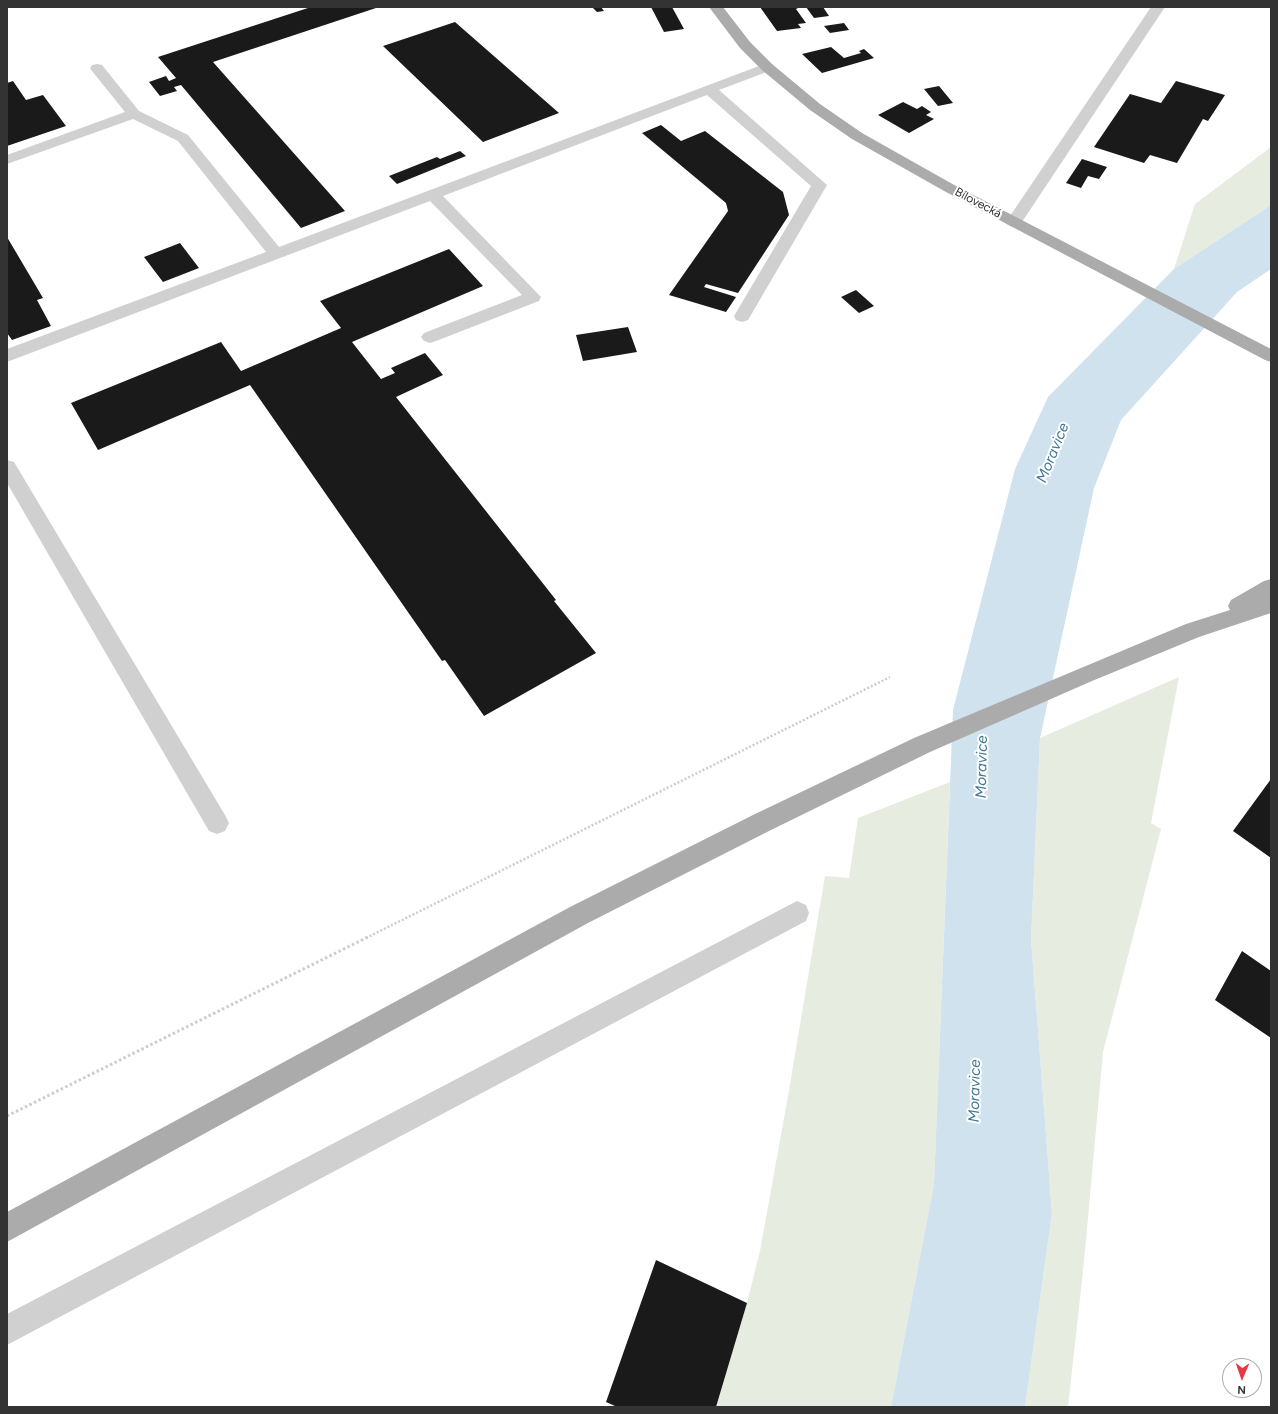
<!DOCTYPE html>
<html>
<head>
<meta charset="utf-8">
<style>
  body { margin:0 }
  #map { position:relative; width:1278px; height:1414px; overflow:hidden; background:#fff; font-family:Figtree,sans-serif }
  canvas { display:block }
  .frame { position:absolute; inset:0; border:8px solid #333; pointer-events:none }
  .north { position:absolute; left:1222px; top:1358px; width:40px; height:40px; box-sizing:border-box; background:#fff; border:1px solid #adadad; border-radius:50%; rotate:182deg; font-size:11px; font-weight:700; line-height:16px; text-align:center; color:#333 }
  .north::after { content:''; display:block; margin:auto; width:14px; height:18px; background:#e63946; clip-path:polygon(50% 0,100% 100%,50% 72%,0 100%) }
</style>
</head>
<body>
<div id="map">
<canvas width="1278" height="1414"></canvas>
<div class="frame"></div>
<div class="north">N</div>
</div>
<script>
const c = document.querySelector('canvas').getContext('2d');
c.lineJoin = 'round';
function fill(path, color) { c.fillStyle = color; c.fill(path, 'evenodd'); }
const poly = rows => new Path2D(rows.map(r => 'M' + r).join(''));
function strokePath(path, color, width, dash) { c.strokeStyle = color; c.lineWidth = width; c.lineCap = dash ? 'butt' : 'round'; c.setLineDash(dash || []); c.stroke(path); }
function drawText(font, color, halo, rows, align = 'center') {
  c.font = font + ' Figtree,sans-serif'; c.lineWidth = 4; c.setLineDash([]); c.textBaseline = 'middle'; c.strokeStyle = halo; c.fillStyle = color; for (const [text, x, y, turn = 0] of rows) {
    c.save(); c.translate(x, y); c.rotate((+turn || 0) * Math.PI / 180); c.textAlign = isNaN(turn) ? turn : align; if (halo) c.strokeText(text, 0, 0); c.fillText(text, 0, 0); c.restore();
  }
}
const green = poly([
  [1271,147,1271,205,1174,269,1195,204],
  [1179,677,1151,823,1161,829,1103,1052,1084,1262,1068,1407,1025,1407,1052,1213,1031,939,1040,738],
  [950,782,934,1184,891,1407,716,1407,747,1303,760,1251,788,1096,825,876,849,878,858,818]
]);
const water = poly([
  [1271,205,1271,269,1237,292,1121,420,1094,488,1040,738,1031,939,1052,1213,1025,1407,891,1407,934,1184,953,710,1015,469,1048,397,1174,269]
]);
const building = poly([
  [311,7,379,7,213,62,345,211,301,228,181,85,174,87,177,91,160,96,149,82,166,76,169,81,176,78,158,57],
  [592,7,601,7,604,11,597,12],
  [651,7,672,7,684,29,664,32],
  [760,7,800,7,796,9,806,23,798,24,801,28,777,31],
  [806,7,823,7,829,16,814,18],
  [455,22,559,113,483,142,383,46],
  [844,23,849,30,830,33,824,26],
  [831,47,844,58,861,53,859,51,864,49,874,58,822,73,802,54],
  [13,81,26,100,43,95,66,126,7,146,7,83],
  [1176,81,1225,95,1208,121,1203,119,1177,163,1150,155,1144,163,1094,147,1130,94,1161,103],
  [939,86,953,103,938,106,924,89],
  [903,102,917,109,922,106,931,112,926,115,934,119,909,133,878,115],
  [661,125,681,141,705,131,783,192,789,215,738,293,706,284,704,287,736,297,726,312,669,295,728,211,726,203,642,133],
  [460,151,466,156,397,184,389,176,437,157,440,159],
  [1082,159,1107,167,1099,179,1088,176,1081,188,1066,183],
  [7,237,43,298,37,300,51,326,12,340,7,333],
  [180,243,199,268,163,282,144,257],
  [449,249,483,286,352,342,381,379,395,373,391,368,425,353,443,375,396,397,556,600,554,601,596,653,484,716,445,660,442,661,250,385,98,450,71,403,221,342,241,371,341,328,320,301],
  [856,290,874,306,859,313,841,297],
  [628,327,637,352,583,361,576,335],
  [1271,779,1271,858,1233,831],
  [1242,951,1271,971,1271,1038,1215,1000],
  [656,1260,747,1303,716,1407,615,1407,615,1406,606,1402]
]);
const pathFar1 = poly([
  [366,938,890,677]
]);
const path = poly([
  [7,1116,368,937]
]);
const minor = poly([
  [1151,7,1165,7,1020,225,1014,227,1008,225,1006,222,1151,7],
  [767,63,772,64,774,67,772,70,719,90,827,185,748,320,742,322,736,320,734,316,811,186,707,95,443,196,541,297,539,301,436,341,430,343,424,341,421,337,424,333,522,295,430,201,7,362,7,349,266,252,178,141,133,119,7,164,7,155,125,112,92,71,90,68,92,65,97,64,102,65,139,111,188,135,279,247,767,63],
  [7,460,14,462,225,815,229,823,225,831,217,834,209,831,7,483,7,460],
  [797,901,806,905,809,913,806,921,7,1345,7,1314,797,901]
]);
const major = poly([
  [709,7,723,7,750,42,772,64,820,104,862,133,956,186,1271,349,1271,362,1265,360,946,192,852,139,810,110,762,70,740,48,709,7],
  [1271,579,1271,613,1199,637,1092,681,930,752,769,831,588,923,7,1242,7,1212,570,907,753,815,914,738,1186,624,1230,610,1228,606,1231,600,1264,581,1271,579]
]);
const farStreetnames = [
  ["Bílovecká",978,203,28]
];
const waterNames = [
  ["Moravice",1053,453,-68],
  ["Moravice",982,767,-89],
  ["Moravice",975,1091,-89]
];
fill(green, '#e6ecdf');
fill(water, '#cfe2ee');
fill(building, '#1a1a1a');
strokePath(pathFar1, '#cdcdcd', 2.5, [2, 2]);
strokePath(path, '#cdcdcd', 3, [2.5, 2.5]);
fill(minor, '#d0d0d0');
fill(major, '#ababab');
drawText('12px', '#333', '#fff', farStreetnames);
drawText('italic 15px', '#3f7597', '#fff', waterNames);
</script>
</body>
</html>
